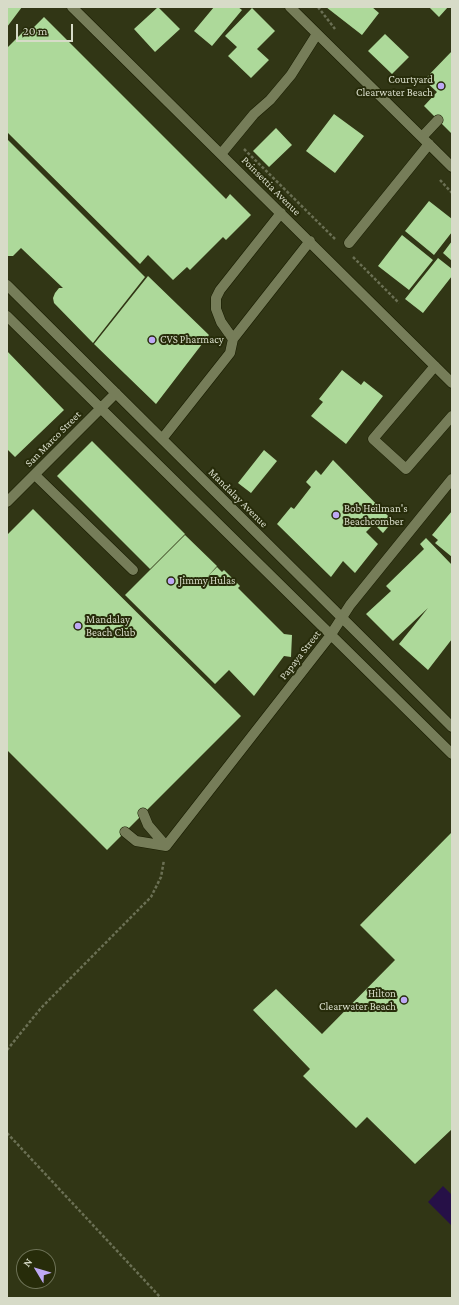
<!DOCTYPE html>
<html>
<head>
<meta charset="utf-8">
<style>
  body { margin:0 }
  #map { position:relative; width:459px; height:1305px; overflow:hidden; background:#313615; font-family:"Crimson Pro",serif }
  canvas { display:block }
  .frame { position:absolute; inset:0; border:8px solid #d7dbc8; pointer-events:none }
  .north { position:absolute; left:16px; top:1249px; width:40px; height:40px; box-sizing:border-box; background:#272c0a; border:1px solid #6d7256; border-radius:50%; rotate:308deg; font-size:11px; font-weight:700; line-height:16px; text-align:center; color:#d7dbc8 }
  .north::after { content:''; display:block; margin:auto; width:14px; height:18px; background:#bea9f5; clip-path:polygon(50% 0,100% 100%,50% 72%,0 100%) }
  .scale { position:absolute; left:16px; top:24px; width:57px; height:18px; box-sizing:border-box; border:2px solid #d7dbc8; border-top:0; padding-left:5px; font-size:12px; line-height:14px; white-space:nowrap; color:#d7dbc8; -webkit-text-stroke:3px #272c0a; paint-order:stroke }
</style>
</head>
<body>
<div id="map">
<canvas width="459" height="1305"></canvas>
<div class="frame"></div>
<div class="north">N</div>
<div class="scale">20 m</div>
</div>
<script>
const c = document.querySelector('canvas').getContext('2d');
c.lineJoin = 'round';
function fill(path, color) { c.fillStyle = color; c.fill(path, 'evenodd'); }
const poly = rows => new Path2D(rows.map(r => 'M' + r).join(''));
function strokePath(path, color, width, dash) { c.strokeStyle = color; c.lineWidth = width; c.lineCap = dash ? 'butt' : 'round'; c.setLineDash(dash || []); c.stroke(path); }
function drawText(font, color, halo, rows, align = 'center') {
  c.font = font + ' "Crimson Pro",serif'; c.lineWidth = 4; c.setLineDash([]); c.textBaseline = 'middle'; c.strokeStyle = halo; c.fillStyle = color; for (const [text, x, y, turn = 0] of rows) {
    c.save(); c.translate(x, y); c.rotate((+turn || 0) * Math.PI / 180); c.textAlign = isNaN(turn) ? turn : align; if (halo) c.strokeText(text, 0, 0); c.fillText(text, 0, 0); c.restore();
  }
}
const water = poly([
  [443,1186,452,1195,452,1226,428,1202]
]);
const building = poly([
  [7,7,22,7,7,27],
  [158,7,180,29,155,52,134,29],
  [214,7,238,7,242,10,212,46,194,31],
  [326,7,372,7,379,13,362,35],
  [429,7,448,7,439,17],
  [252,8,275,31,257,49,269,60,251,78,228,56,237,47,225,36],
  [44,17,226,199,230,194,251,215,226,240,223,237,190,270,187,267,173,280,148,255,140,264,7,132,7,48,26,29,29,32],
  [385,34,409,57,392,74,368,51],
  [452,51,452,134,424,106,437,92,424,80],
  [334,114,364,136,335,173,306,151],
  [276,128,292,145,269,167,253,151],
  [7,139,145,277,93,343,54,303,53,298,55,293,59,288,63,288,21,248,13,256,7,256],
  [429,201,452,219,452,232,434,255,405,231],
  [402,235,433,260,409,290,378,266],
  [452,241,452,261,443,253],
  [438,258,452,269,452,276,423,313,405,299],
  [148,276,209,335,156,404,94,344],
  [7,351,64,410,15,457,7,449],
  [342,370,361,385,364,381,383,396,346,444,311,416,323,402,319,399],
  [92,441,185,534,150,569,57,476],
  [264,450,277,461,251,493,238,483],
  [333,460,393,521,383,533,374,524,366,532,378,544,355,573,343,561,331,577,277,524,291,507,294,509,311,487,306,482,316,470,321,475],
  [33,509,241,716,107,850,7,750,7,535],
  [452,511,452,557,435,543,438,540,432,535],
  [185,535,217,566,208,576,217,567,222,572,224,570,240,586,238,588,284,634,292,635,291,657,284,656,254,696,229,670,215,684,125,595],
  [426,538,452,565,452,639,428,670,399,644,428,608,393,641,366,614,391,591,386,586,424,549,420,544],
  [452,832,452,1129,415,1164,367,1117,356,1128,303,1076,310,1069,253,1010,276,989,322,1034,395,960,360,925]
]);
const path = poly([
  [318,7,335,29],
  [244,149,335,239],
  [440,180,452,193],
  [353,257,399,303],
  [7,1050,41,1008,151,897,161,877,164,860],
  [7,1133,161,1298]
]);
const minor = poly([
  [72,7,452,383],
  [290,7,452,167],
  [422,137,438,120],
  [221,154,254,114,270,100,291,75,317,34],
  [349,243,429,144],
  [7,285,452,727],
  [7,316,452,754],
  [233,339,221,322,216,309,216,298,220,290,281,213],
  [435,366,373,439,406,469,452,416],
  [162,439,230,353,233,339,310,241],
  [35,475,133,570],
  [7,502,116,393],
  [143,813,148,825,166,846],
  [125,832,136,841,166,846],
  [166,846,330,636,350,605,452,479]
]);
const markers = [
  [441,86,4,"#bea9f5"],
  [152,340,4,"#bea9f5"],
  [336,515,4,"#bea9f5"],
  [171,581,4,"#bea9f5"],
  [78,626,4,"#bea9f5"],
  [404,1000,4,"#bea9f5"]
];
const poiNames = [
  ["Courtyard",433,80,"right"],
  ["Clearwater Beach",433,93,"right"],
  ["CVS Pharmacy",160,340],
  ["Bob Heilman's",344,509],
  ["Beachcomber",344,522],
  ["Jimmy Hulas",179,581],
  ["Mandalay",86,620],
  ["Beach Club",86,633],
  ["Hilton",396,994,"right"],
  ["Clearwater Beach",396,1007,"right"]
];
const streetNames = [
  ["Poinsettia Avenue",271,186,45],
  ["San Marco Street",53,439,-45],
  ["Mandalay Avenue",238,498,45],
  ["Papaya Street",300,655,-52]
];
fill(water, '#261047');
fill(building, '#add99a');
strokePath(minor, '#191d00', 11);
strokePath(path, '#6b7054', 2.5, [3, 2]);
strokePath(minor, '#767d59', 10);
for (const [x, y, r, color] of markers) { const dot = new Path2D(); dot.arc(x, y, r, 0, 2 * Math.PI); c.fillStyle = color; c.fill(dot); strokePath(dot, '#272c0a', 1.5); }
drawText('11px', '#d7dbc8', '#272c0a', poiNames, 'left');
drawText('11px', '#d7dbc8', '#272c0a', streetNames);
</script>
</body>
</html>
